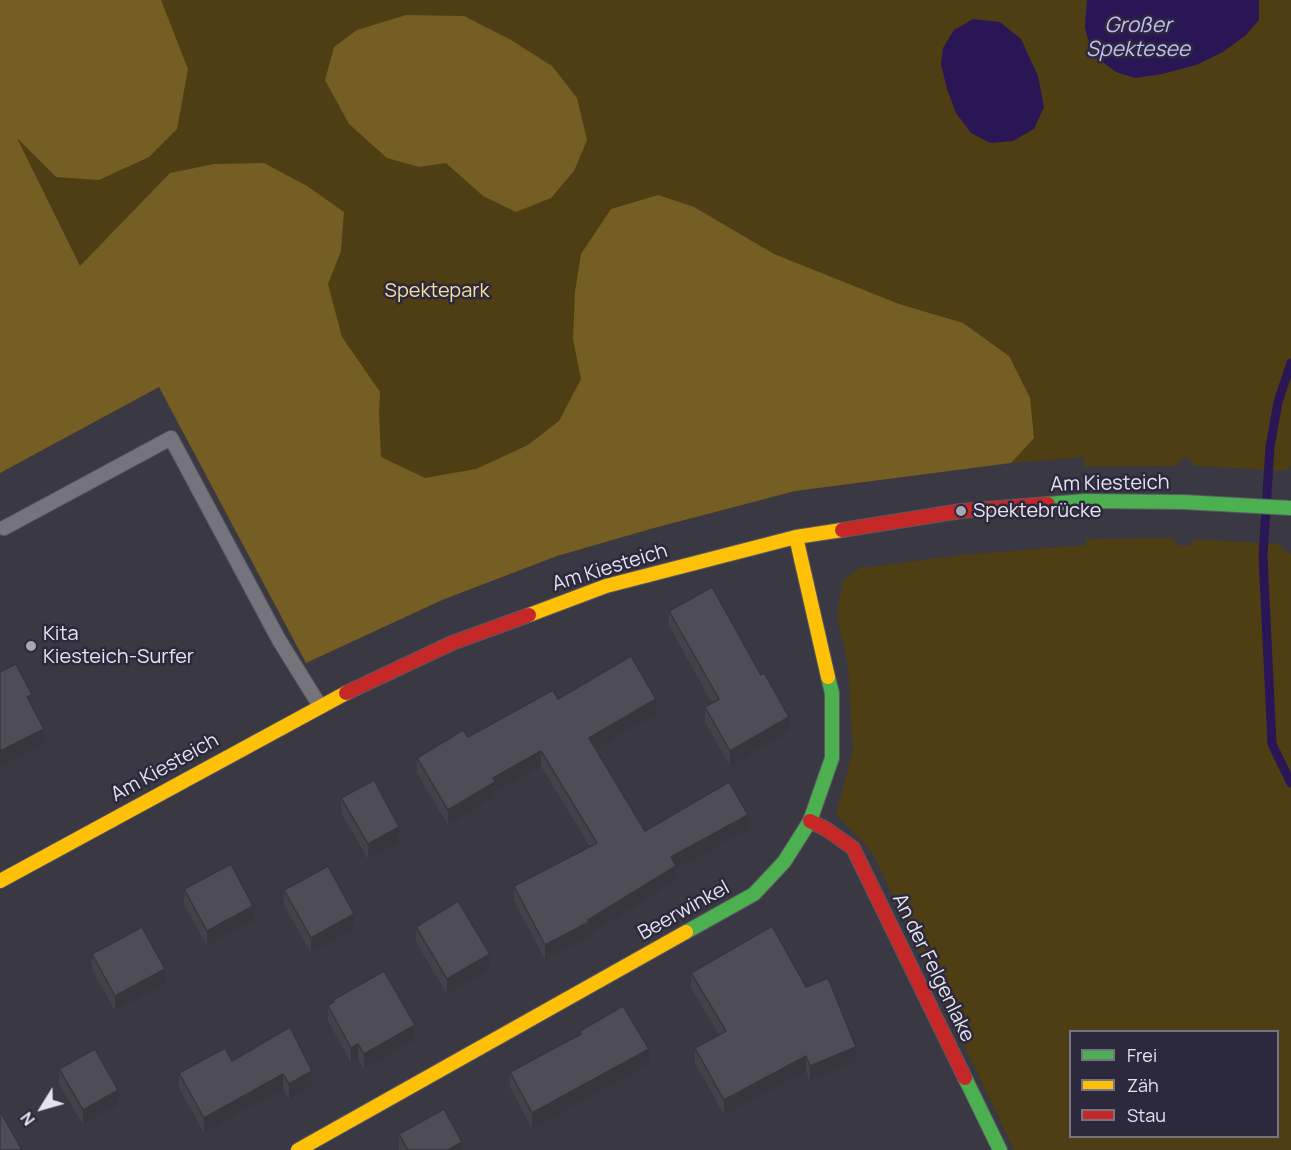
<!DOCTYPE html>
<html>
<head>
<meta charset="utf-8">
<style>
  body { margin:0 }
  #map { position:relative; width:1291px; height:1150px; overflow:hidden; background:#3a3842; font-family:Manrope,sans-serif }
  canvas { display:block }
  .legend { position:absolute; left:1069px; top:1030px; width:210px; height:108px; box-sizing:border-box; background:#2c293c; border:2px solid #767384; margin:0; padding:8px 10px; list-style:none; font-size:18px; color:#e5e3f0 }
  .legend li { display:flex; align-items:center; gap:12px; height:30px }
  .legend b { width:30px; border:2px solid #767384 }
  .north { position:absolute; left:12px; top:1078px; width:60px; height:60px; -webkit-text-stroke:4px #2c293c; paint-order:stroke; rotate:233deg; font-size:16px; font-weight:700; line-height:24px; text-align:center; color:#e5e3f0 }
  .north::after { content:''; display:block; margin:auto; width:21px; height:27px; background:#e5e3f0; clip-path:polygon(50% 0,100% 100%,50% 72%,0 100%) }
</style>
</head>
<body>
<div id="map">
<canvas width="1291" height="1150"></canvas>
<ul class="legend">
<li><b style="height:8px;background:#4caf50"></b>Frei</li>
<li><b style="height:8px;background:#ffc107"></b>Zäh</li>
<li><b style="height:8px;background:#c62828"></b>Stau</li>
</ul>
<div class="north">N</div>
</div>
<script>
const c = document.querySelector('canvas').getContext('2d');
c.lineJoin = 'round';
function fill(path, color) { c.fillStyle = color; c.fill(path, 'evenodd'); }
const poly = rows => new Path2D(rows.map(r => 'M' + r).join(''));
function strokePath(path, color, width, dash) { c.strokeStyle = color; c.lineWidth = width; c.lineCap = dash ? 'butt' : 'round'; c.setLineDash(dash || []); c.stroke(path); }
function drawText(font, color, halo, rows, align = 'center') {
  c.font = font + ' Manrope,sans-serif'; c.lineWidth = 5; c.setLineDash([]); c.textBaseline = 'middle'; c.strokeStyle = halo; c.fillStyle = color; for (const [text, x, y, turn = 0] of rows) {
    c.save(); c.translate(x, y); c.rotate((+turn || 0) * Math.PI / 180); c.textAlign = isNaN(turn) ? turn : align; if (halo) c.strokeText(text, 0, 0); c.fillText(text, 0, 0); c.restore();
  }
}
const green = poly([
  [0,0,1087,0,1085,28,1135,78,1162,74,1196,65,1223,52,1259,0,1291,0,1291,465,1287,471,1195,466,1190,460,1186,458,1180,459,1177,466,1084,467,1084,457,1011,463,795,491,654,528,557,556,442,600,306,663,159,387,0,473],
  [1173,538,1177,544,1183,546,1190,545,1194,539,1280,544,1284,550,1291,553,1291,1150,1014,1150,872,852,836,814,853,750,848,665,837,617,842,581,860,568,961,555,1086,545,1086,539],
  [1070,1032,1278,1032,1278,1136,1070,1136]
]);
const forest = poly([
  [0,0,161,0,188,69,177,129,149,157,99,180,56,177,17,138,80,266,170,173,214,164,264,163,307,186,344,212,341,251,328,284,342,337,380,392,379,414,381,457,425,478,476,469,528,445,559,421,581,379,573,339,575,292,581,254,611,209,658,195,694,207,774,254,899,304,963,323,1009,356,1030,398,1034,438,1011,463,795,491,654,528,557,556,442,600,306,663,159,387,0,473],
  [406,15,464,16,511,40,552,66,577,98,587,140,574,171,551,198,516,212,483,196,446,163,419,167,387,158,349,124,325,80,334,47,357,30]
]);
const water = poly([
  [1087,0,1259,0,1259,20,1246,35,1223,52,1196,65,1162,74,1135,78,1116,72,1100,60,1090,46,1085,28],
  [973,19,1000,22,1021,39,1038,76,1044,107,1034,129,1013,141,990,143,971,133,956,113,947,89,941,64,943,48,954,30]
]);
const stream = poly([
  [1291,363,1278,402,1270,447,1263,556,1272,744,1291,783]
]);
const lane = poly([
  [4,528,171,438,279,640,320,706]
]);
const fast = poly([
  [1048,504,1085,501,1183,502,1291,508],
  [686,932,754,894,784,862,810,821,832,758,832,693,828,677],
  [965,1078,1000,1150]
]);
const slow = poly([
  [796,537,828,677],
  [529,615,606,586,796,537,842,530],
  [0,881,346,693],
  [298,1150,686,932]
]);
const jam = poly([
  [842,530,961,511,1048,504],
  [346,693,452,643,529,615],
  [810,821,826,829,853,848,965,1078]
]);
const wall = poly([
  [669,611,761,675,789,732,730,766,705,722,705,707,712,703,669,626],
  [558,699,656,714,596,749,645,831,748,830,676,869,676,881,589,935,589,937,545,960,514,901,514,886,590,847,541,766,495,792,495,797,448,825,417,773,417,758,468,737],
  [341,798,399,842,368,859,341,813],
  [184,889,253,921,207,946,184,904],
  [284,890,354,929,311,953,284,905],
  [416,927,490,969,447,994,416,942],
  [92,954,165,984,115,1011,92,969],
  [691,973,806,987,856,1062,810,1081,806,1071,724,1115,695,1063,695,1048,719,1035,691,988],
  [333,1000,415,1040,364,1069,358,1059,351,1063,328,1021,328,1006,333,1003],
  [290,1027,312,1086,289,1099,283,1089,204,1133,179,1088,179,1073,232,1061],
  [580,1031,649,1064,532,1129,510,1087,510,1072,580,1034],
  [59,1069,118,1105,83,1125,59,1084],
  [399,1134,462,1150,399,1150]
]);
const shadedWall = poly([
  [32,695,32,710,27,697],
  [656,699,656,714,589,753,589,738],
  [789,717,789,732,730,766,730,751],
  [44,729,44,744,0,766,0,751],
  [541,751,541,766,495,792,495,797,448,825,448,810,493,778],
  [748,815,748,830,676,869,676,881,589,935,589,937,545,960,545,945,588,920,671,857],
  [399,827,399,842,368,859,368,844],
  [253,906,253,921,207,946,207,931],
  [354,914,354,929,311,953,311,938],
  [490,954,490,969,447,994,447,979],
  [165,969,165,984,115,1011,115,996],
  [415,1025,415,1040,364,1069,364,1054],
  [358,1044,358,1059,351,1063,351,1048],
  [856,1047,856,1062,810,1081,810,1066],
  [649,1049,649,1064,532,1129,532,1113],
  [806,1056,806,1071,724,1115,724,1100],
  [312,1071,312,1086,289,1099,289,1084],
  [283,1074,283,1089,204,1133,204,1118],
  [118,1090,118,1105,83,1125,83,1110],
  [462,1142,462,1150,448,1150]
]);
const building = poly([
  [712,587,761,675,764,673,789,717,730,751,705,707,719,699,669,611,712,587],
  [631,656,656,699,589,738,645,831,729,782,748,815,671,857,676,866,588,920,589,922,545,945,514,886,597,843,541,751,493,778,495,782,448,810,417,758,463,730,468,737,553,690,558,699,631,656],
  [16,664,32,695,27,697,44,729,0,751,0,672,16,664],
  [374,780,399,827,368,844,341,798,374,780],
  [231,864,253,906,207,931,184,889,231,864],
  [328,866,354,914,311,938,284,890,328,866],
  [458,901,490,954,447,979,416,927,458,901],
  [772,926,806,987,828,978,856,1047,810,1066,806,1056,724,1100,695,1048,726,1031,691,973,772,926],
  [142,927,165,969,115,996,92,954,142,927],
  [384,971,415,1025,364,1054,358,1044,351,1048,328,1006,334,1002,333,1000,384,971],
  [623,1006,649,1049,532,1113,510,1072,581,1034,580,1031,623,1006],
  [290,1027,312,1071,289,1084,283,1074,204,1118,179,1073,225,1048,232,1061,290,1027],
  [95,1049,118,1090,83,1110,59,1069,95,1049],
  [444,1109,462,1142,448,1150,408,1150,399,1134,444,1109],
  [0,1111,22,1150,0,1150,0,1111]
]);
const markers = [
  [961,511,6,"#a9a7b3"],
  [31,646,6,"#a9a7b3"]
];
const parkNames = [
  ["Spektepark",437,291]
];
const streetNames = [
  ["Am Kiesteich",1110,484,-1],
  ["Am Kiesteich",610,568,-17],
  ["Am Kiesteich",165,768,-29],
  ["Beerwinkel",684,911,-29],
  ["An der Felgenlake",933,968,64]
];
const poiNames = [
  ["Spektebrücke",973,511],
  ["Kita",43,634],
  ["Kiesteich-Surfer",43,657]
];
const waterNames = [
  ["Großer",1138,26],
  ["Spektesee",1138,50]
];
fill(green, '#4e3e14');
fill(forest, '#745e24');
fill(water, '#2b1655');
strokePath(stream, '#2b1655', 9);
strokePath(lane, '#595760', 16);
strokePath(fast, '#595760', 16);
strokePath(slow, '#595760', 16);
strokePath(jam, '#595760', 16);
strokePath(lane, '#75737c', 14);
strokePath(fast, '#4caf50', 14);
strokePath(slow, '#ffc107', 14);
strokePath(jam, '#c62828', 14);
fill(wall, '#434249');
fill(shadedWall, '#37363c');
fill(building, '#4e4d55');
strokePath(building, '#37363c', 1.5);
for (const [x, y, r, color] of markers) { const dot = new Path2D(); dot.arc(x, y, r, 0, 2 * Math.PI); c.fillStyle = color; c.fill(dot); strokePath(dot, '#2c293c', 2); }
drawText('20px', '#f8df9e', '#2c293c', parkNames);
drawText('20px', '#e5e3f0', '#2c293c', streetNames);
drawText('20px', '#e5e3f0', '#2c293c', poiNames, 'left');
drawText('italic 21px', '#c6bcfa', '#2c293c', waterNames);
</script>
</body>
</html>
